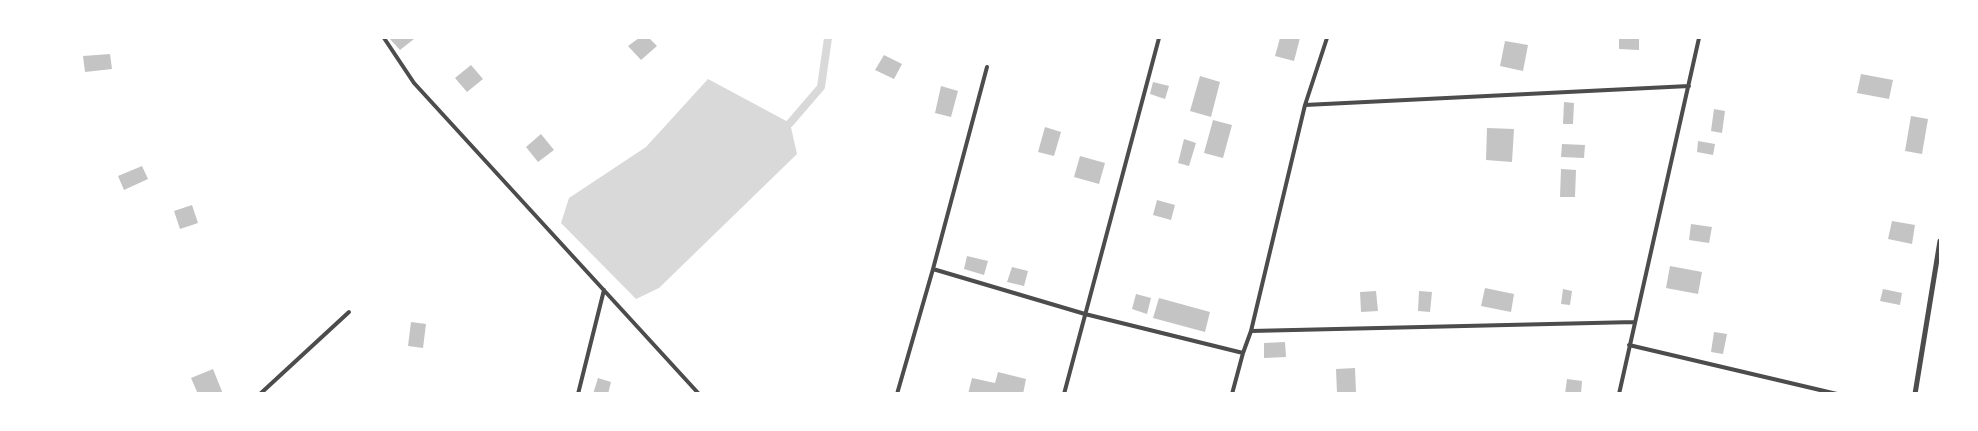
<!DOCTYPE html>
<html>
<head>
<meta charset="utf-8">
<style>
  body { margin:0 }
  #map { position:relative; width:1978px; height:431px; overflow:hidden; background:#fff; font-family:Bitter,serif }
  canvas { display:block }
  .frame { position:absolute; inset:0; border:39px solid #fff; pointer-events:none }
</style>
</head>
<body>
<div id="map">
<canvas width="1978" height="431"></canvas>
<div class="frame"></div>
</div>
<script>
const c = document.querySelector('canvas').getContext('2d');
c.lineJoin = 'round';
function fill(path, color) { c.fillStyle = color; c.fill(path, 'evenodd'); }
const poly = rows => new Path2D(rows.map(r => 'M' + r).join(''));
function strokePath(path, color, width, dash) { c.strokeStyle = color; c.lineWidth = width; c.lineCap = dash ? 'butt' : 'round'; c.setLineDash(dash || []); c.stroke(path); }
const water = poly([
  [708,79,790,123,797,154,659,288,636,299,561,223,569,198,646,147]
]);
const stream = poly([
  [790,123,821,87,828,38]
]);
const building = poly([
  [389,38,413,38,414,39,400,50],
  [639,38,649,38,657,46,641,60,628,46],
  [1280,38,1300,38,1294,61,1275,56],
  [1619,38,1639,38,1639,50,1619,49],
  [1505,41,1528,45,1523,71,1500,66],
  [110,54,112,69,85,72,83,56],
  [884,55,902,64,894,79,875,70],
  [471,65,483,79,467,92,455,78],
  [1861,74,1893,80,1889,99,1857,93],
  [1200,76,1220,82,1211,117,1190,111],
  [1153,82,1169,86,1165,99,1150,94],
  [941,86,958,91,951,117,935,113],
  [1564,102,1574,103,1573,124,1563,124],
  [1714,109,1725,111,1722,133,1711,131],
  [1911,116,1928,119,1922,154,1905,151],
  [1213,120,1232,125,1223,158,1204,153],
  [1045,127,1061,132,1054,156,1038,152],
  [1487,128,1514,129,1512,162,1486,160],
  [541,134,554,150,538,162,526,147],
  [1184,139,1196,143,1189,166,1178,163],
  [1698,141,1715,144,1713,155,1697,152],
  [1562,144,1585,145,1584,158,1561,157],
  [1080,156,1105,163,1099,184,1074,177],
  [142,166,148,179,124,190,118,176],
  [1561,169,1576,170,1575,197,1560,197],
  [1157,200,1175,205,1171,220,1153,215],
  [192,205,198,223,180,229,174,211],
  [1892,221,1915,225,1912,244,1888,239],
  [1691,224,1712,227,1709,243,1689,240],
  [967,256,988,261,984,275,964,269],
  [1670,266,1702,272,1698,294,1666,288],
  [1012,267,1028,271,1024,286,1007,282],
  [1485,288,1514,294,1511,312,1481,306],
  [1563,289,1572,291,1570,305,1561,304],
  [1883,289,1902,293,1900,305,1880,301],
  [1376,291,1378,311,1361,312,1360,292],
  [1419,291,1432,292,1430,312,1418,311],
  [1136,294,1151,298,1147,314,1132,309],
  [1159,298,1210,312,1205,332,1153,318],
  [411,322,426,324,423,348,408,346],
  [1714,332,1727,334,1723,354,1711,352],
  [1285,342,1286,357,1264,358,1264,343],
  [1355,368,1356,392,1337,393,1336,369],
  [213,369,223,394,198,394,191,378],
  [998,372,1026,379,1023,394,968,394,972,378,995,383],
  [598,378,611,382,608,394,593,394],
  [1567,379,1582,381,1581,394,1565,394]
]);
const service = poly([
  [384,38,414,83,699,394],
  [1305,105,1689,86],
  [933,269,1085,314,1243,353],
  [1251,331,1635,322],
  [1629,345,1837,394],
  [260,394,349,312],
  [578,394,604,290],
  [897,394,933,269,987,67],
  [1064,394,1159,38],
  [1232,394,1243,353,1251,331,1305,105,1327,38],
  [1619,394,1699,38]
]);
const minor = poly([
  [1915,394,1940,241]
]);
fill(water, '#d9d9d9');
strokePath(stream, '#d9d9d9', 8);
fill(building, '#c4c4c4');
strokePath(service, '#4c4c4c', 4);
strokePath(minor, '#4c4c4c', 5);
</script>
</body>
</html>
